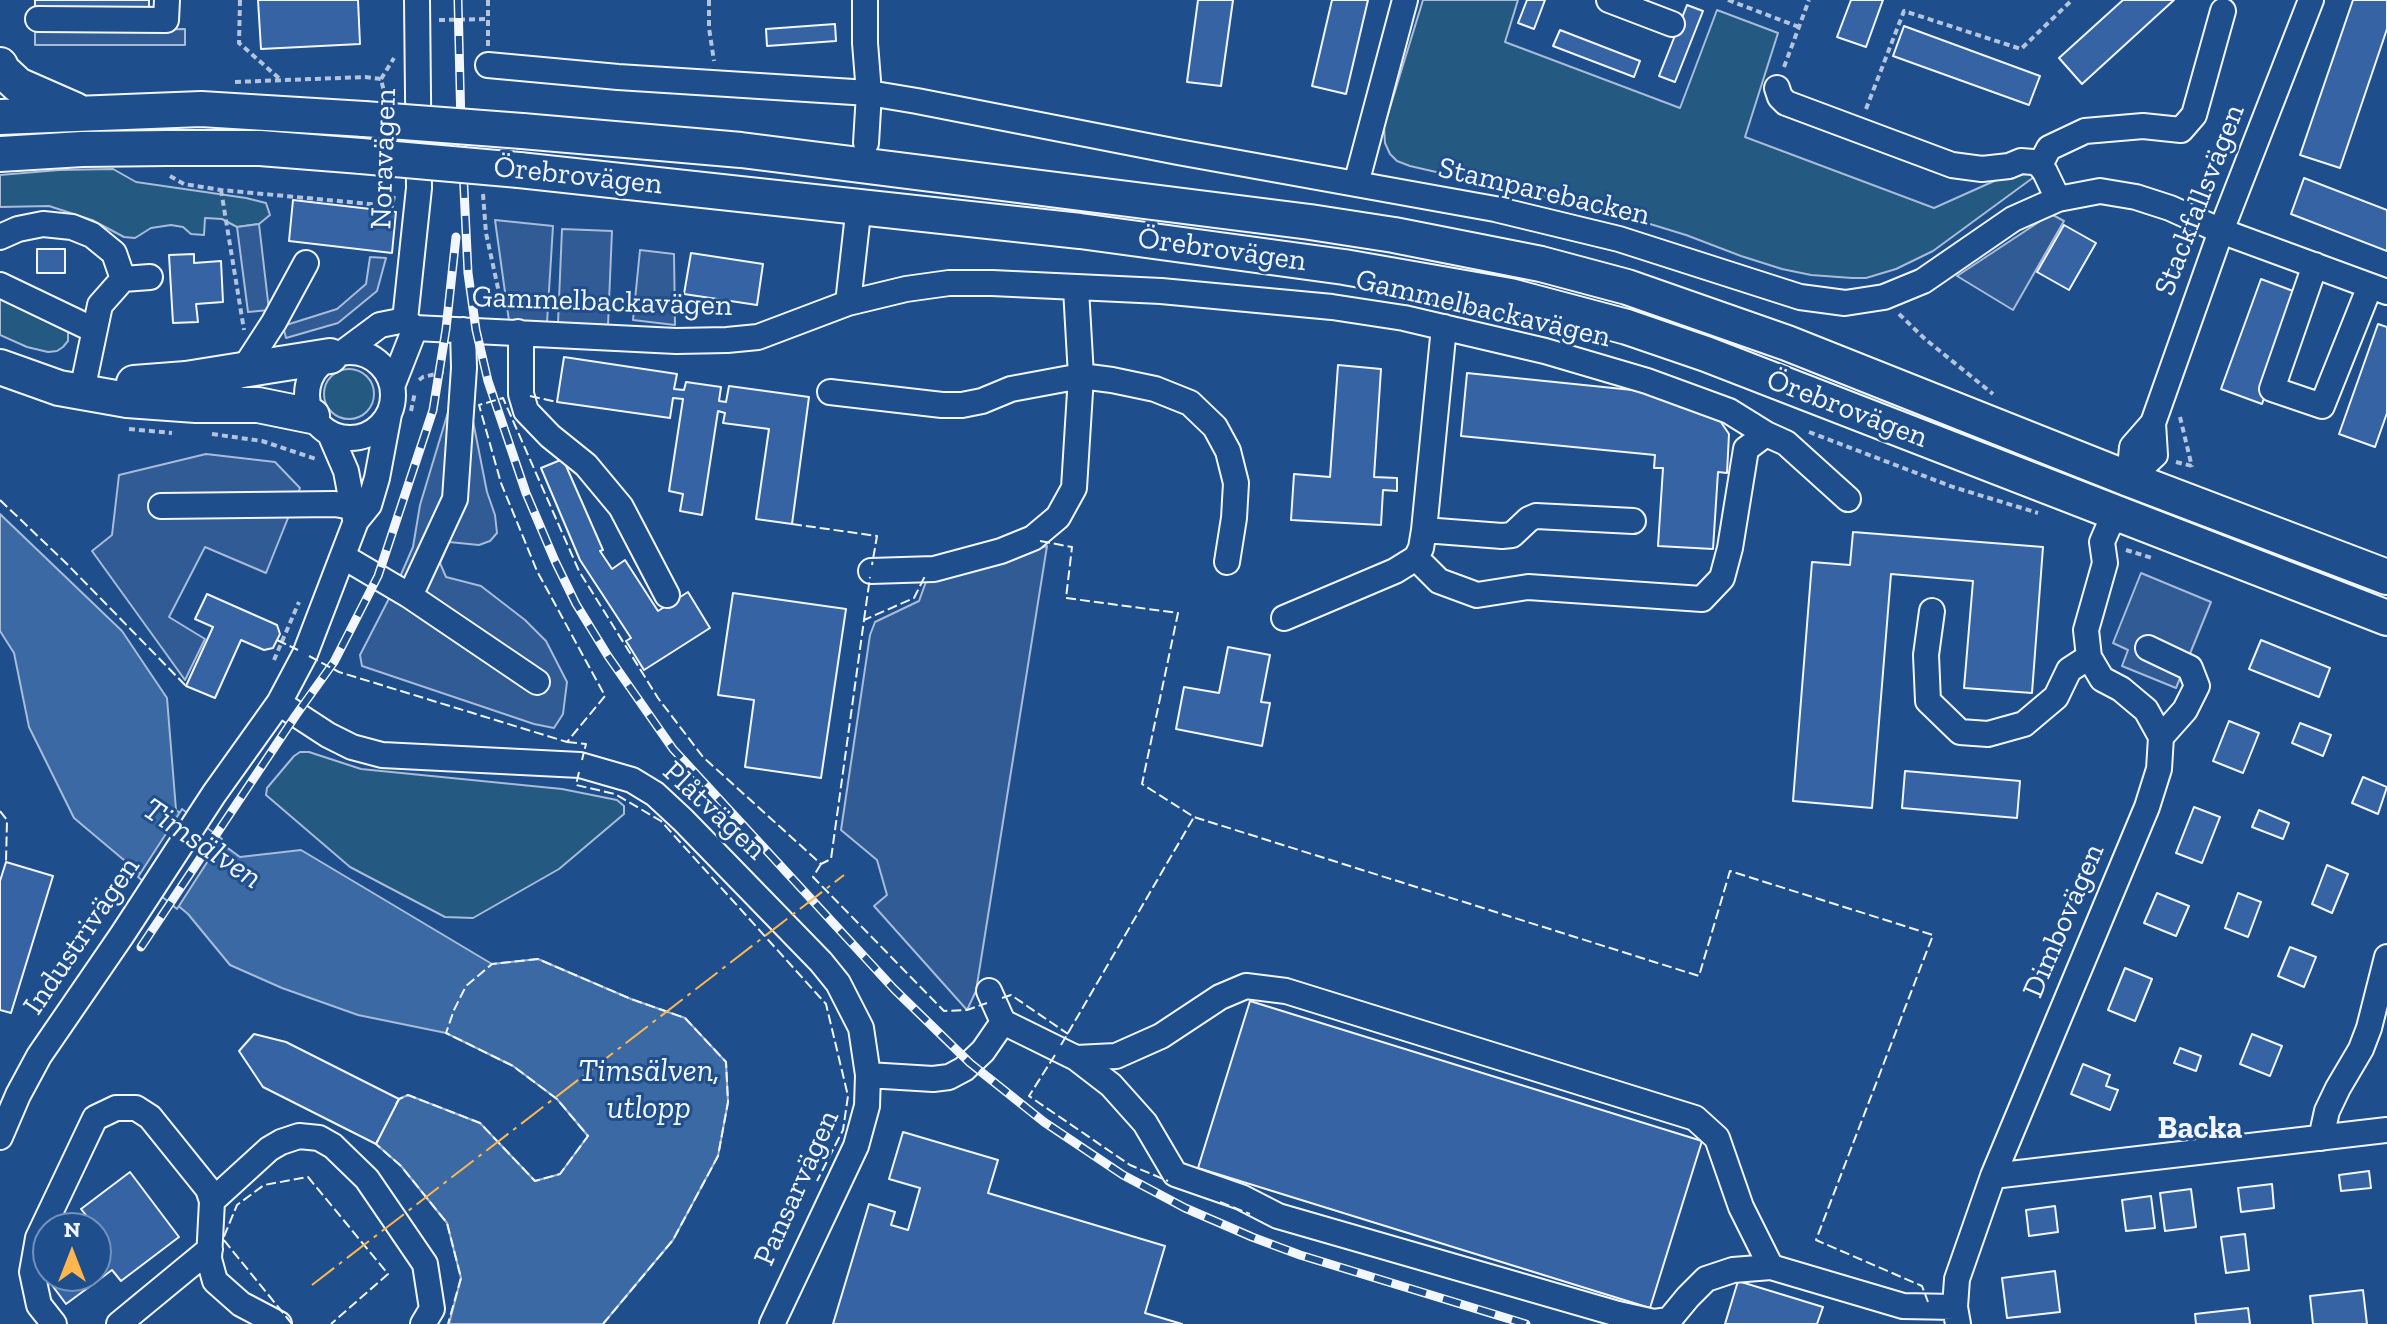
<!DOCTYPE html>
<html>
<head>
<meta charset="utf-8">
<style>
  body { margin:0 }
  #map { position:relative; width:2387px; height:1324px; overflow:hidden; background:#1f4e8c; font-family:"Zilla Slab",serif }
  canvas { display:block }
  .north { position:absolute; left:32px; top:1212px; width:80px; height:80px; box-sizing:border-box; background:#1f4e8c; border:2px solid #7391ba; border-radius:50%; rotate:0deg; font-size:22px; font-weight:700; line-height:32px; text-align:center; color:#f2f6ff }
  .north::after { content:''; display:block; margin:auto; width:28px; height:36px; background:#ffb74d; clip-path:polygon(50% 0,100% 100%,50% 72%,0 100%) }
</style>
</head>
<body>
<div id="map">
<canvas width="2387" height="1324"></canvas>
<div class="north">N</div>
</div>
<script>
const c = document.querySelector('canvas').getContext('2d');
c.lineJoin = 'round';
function fill(path, color) { c.fillStyle = color; c.fill(path, 'evenodd'); }
const poly = rows => new Path2D(rows.map(r => 'M' + r).join(''));
function strokePath(path, color, width, dash) { c.strokeStyle = color; c.lineWidth = width; c.lineCap = dash ? 'butt' : 'round'; c.setLineDash(dash || []); c.stroke(path); }
function drawText(font, color, halo, rows, align = 'center') {
  c.font = font + ' "Zilla Slab",serif'; c.lineWidth = 6; c.setLineDash([]); c.textBaseline = 'middle'; c.strokeStyle = halo; c.fillStyle = color; for (const [text, x, y, turn = 0] of rows) {
    c.save(); c.translate(x, y); c.rotate((+turn || 0) * Math.PI / 180); c.textAlign = isNaN(turn) ? turn : align; if (halo) c.strokeText(text, 0, 0); c.fillText(text, 0, 0); c.restore();
  }
}
const green = poly([
  [1423,0,1518,0,1505,42,1680,108,1717,10,1778,33,1745,137,1934,208,2030,165,2036,171,2034,177,1933,251,1896,269,1866,278,1852,278,1811,275,1782,269,1741,256,1686,235,1614,213,1410,166,1397,161,1390,154,1385,143,1384,127,1423,0],
  [113,169,136,182,246,198,266,203,270,215,259,224,237,227,222,219,205,218,204,235,191,234,183,227,171,225,151,228,135,238,124,237,92,220,49,206,0,207,0,175,59,170,113,169],
  [0,294,61,320,68,332,68,341,63,347,57,351,48,352,27,347,0,335,0,294],
  '324 394a25 25 0 1 1 50 0a25 25 0 1 1-50 0Z',
  [300,752,309,752,361,769,562,789,617,800,624,806,624,814,559,869,473,918,445,917,350,867,266,795,267,788,294,756,300,752]
]);
const parking = poly([
  [185,29,185,45,35,45,35,30,185,29],
  [2051,214,2064,221,2013,310,1957,276,2051,214],
  [495,220,553,226,547,323,509,321,495,220],
  [259,224,269,310,248,312,237,227,259,224],
  [562,229,612,231,608,325,558,323,562,229],
  [640,250,674,254,675,325,633,320,640,250],
  [370,257,386,258,377,291,338,323,286,338,283,326,337,309,366,284,370,257],
  [452,399,472,416,487,492,495,515,497,533,490,541,479,545,449,542,440,563,446,577,481,586,525,620,546,641,567,682,563,714,554,728,534,724,362,666,360,655,399,579,413,547,420,505,452,399],
  [206,454,275,462,300,488,266,573,205,547,169,617,205,639,185,680,92,551,112,535,119,475,206,454],
  [1047,546,976,991,967,1010,874,906,887,895,877,860,841,830,870,635,875,622,919,601,927,579,1047,546],
  [2141,573,2211,602,2176,688,2122,666,2128,650,2113,643,2141,573]
]);
const water = poly([
  [0,514,122,631,167,698,176,810,240,857,301,850,492,964,538,959,631,999,685,1018,726,1062,728,1102,718,1156,673,1240,603,1324,449,1324,461,1278,447,1223,401,1166,376,1144,399,1099,408,1095,480,1123,535,1181,560,1174,588,1136,557,1099,513,1066,446,1033,358,1015,282,988,230,965,188,914,74,818,29,727,14,653,0,631,0,514]
]);
const pier = poly([
  [182,809,222,839,177,909,138,877,182,809]
]);
const building = poly([
  [35,0,149,0,149,7,35,8,35,0],
  [258,0,358,0,360,44,261,49,258,0],
  [1198,0,1233,0,1221,86,1187,82,1198,0],
  [1332,0,1368,0,1346,94,1312,86,1332,0],
  [1527,0,1545,0,1534,29,1518,23,1527,0],
  [1851,0,1883,0,1866,47,1837,37,1851,0],
  [2123,0,2174,0,2082,84,2059,58,2123,0],
  [2353,0,2387,0,2387,29,2340,168,2300,155,2353,0],
  [1687,5,1703,11,1675,82,1659,76,1687,5],
  [835,24,836,41,767,46,766,29,835,24],
  [1904,26,2040,76,2029,105,1893,56,1904,26],
  [1560,30,1640,61,1634,77,1553,46,1560,30],
  [2304,178,2387,210,2387,251,2291,214,2304,178],
  [293,200,396,212,392,253,289,241,293,200],
  [2064,225,2096,243,2069,290,2037,272,2064,225],
  [37,249,65,249,65,273,37,273,37,249],
  [691,253,763,264,757,305,684,294,691,253],
  [194,254,194,263,221,261,223,302,196,304,198,322,173,323,169,255,194,254],
  [2261,279,2301,294,2262,404,2221,389,2261,279],
  [2378,324,2387,327,2387,413,2375,447,2339,434,2378,324],
  [564,357,677,374,674,389,684,390,686,382,721,387,719,401,726,402,729,386,809,397,792,524,756,519,769,429,723,423,725,413,718,411,702,515,680,511,683,494,669,491,683,399,673,398,670,418,557,402,564,357],
  [1338,365,1381,369,1374,477,1397,478,1397,491,1383,490,1381,525,1291,520,1294,474,1330,477,1338,365],
  [1467,373,1681,395,1679,407,1712,409,1729,434,1727,473,1718,472,1713,549,1658,546,1663,468,1654,468,1655,455,1461,436,1467,373],
  [563,459,603,550,600,551,612,569,625,560,658,611,688,592,710,628,644,670,626,641,631,638,580,560,541,468,563,459],
  [1853,532,2043,547,2032,693,1964,688,1973,581,1891,574,1872,808,1793,801,1812,562,1850,565,1853,532],
  [733,593,846,609,821,778,745,767,754,700,718,695,733,593],
  [207,594,277,625,280,634,273,648,264,650,241,640,215,698,186,686,213,627,195,619,207,594],
  [2261,640,2330,668,2319,697,2249,669,2261,640],
  [1228,647,1270,655,1261,702,1270,703,1262,746,1176,729,1184,687,1219,693,1228,647],
  [2229,721,2259,733,2243,773,2213,761,2229,721],
  [2300,723,2331,735,2323,756,2292,743,2300,723],
  [1905,771,2020,781,2017,818,1902,808,1905,771],
  [2363,777,2387,787,2378,814,2352,803,2363,777],
  [2194,807,2220,817,2202,863,2176,853,2194,807],
  [2259,810,2289,823,2283,839,2252,827,2259,810],
  [6,862,53,876,11,1013,0,1010,0,881,6,862],
  [2327,865,2348,874,2332,913,2312,904,2327,865],
  [2157,893,2189,906,2176,936,2144,923,2157,893],
  [2238,893,2261,902,2248,937,2225,928,2238,893],
  [2290,947,2316,957,2304,987,2278,976,2290,947],
  [2125,968,2152,979,2135,1021,2108,1010,2125,968],
  [1250,1001,1702,1141,1650,1308,1198,1168,1250,1001],
  [254,1034,286,1042,399,1099,376,1144,263,1087,239,1051,254,1034],
  [2252,1034,2282,1046,2270,1076,2240,1064,2252,1034],
  [2180,1048,2201,1056,2196,1071,2174,1063,2180,1048],
  [2083,1064,2110,1075,2106,1086,2118,1090,2110,1110,2071,1094,2083,1064],
  [903,1132,998,1160,988,1193,1165,1246,1145,1313,1182,1324,833,1324,869,1204,895,1212,891,1225,908,1230,920,1188,889,1179,903,1132],
  [2369,1171,2371,1188,2341,1191,2339,1175,2369,1171],
  [130,1172,179,1237,121,1281,112,1270,66,1304,37,1265,48,1257,48,1276,96,1276,96,1228,87,1228,93,1224,81,1209,130,1172],
  [2272,1184,2274,1208,2241,1212,2238,1188,2272,1184],
  [2191,1189,2196,1227,2165,1231,2160,1193,2191,1189],
  [2151,1196,2155,1228,2126,1231,2122,1200,2151,1196],
  [2055,1206,2058,1232,2029,1236,2026,1210,2055,1206],
  [2245,1234,2249,1270,2226,1273,2221,1237,2245,1234],
  [2055,1271,2060,1312,2007,1318,2002,1278,2055,1271],
  [1738,1281,1823,1307,1817,1324,1725,1324,1738,1281],
  [2363,1290,2367,1324,2313,1324,2310,1296,2363,1290],
  [2248,1308,2250,1324,2196,1324,2195,1314,2248,1308]
]);
const path = poly([
  [240,0,239,43,281,80],
  [709,0,709,28,714,61],
  [1728,0,1799,27],
  [439,20,488,19],
  [488,46,488,0],
  [1784,67,1809,0],
  [381,79,394,58],
  [235,82,365,77,381,79,385,96],
  [1866,109,1904,11,2021,49,2072,0],
  [170,176,184,184,221,190,392,206,394,196],
  [221,190,244,330],
  [483,194,486,233,503,311],
  [1899,314,1925,339,1993,394],
  [419,380,423,377,444,372],
  [411,411,415,392],
  [2180,417,2192,467],
  [129,429,172,433],
  [1809,432,1953,487,2038,513],
  [212,434,262,441,316,459],
  [2176,462,2192,466],
  [2126,550,2152,558],
  [274,660,299,602]
]);
const minor = poly([
  [865,0,865,43,869,93,866,143],
  [1609,0,1672,24],
  [38,19,166,20,167,0],
  [488,65,618,77,869,93,917,101,1178,152,1495,209,1619,239,1800,297,1845,303,1884,297,1923,281,2013,219,2058,199,2100,191,2136,197,2170,208,2221,231,2387,292],
  [1777,88,1780,97,1786,103,1952,165,1982,169,2009,166,2021,161,2033,162,2040,165,2045,172,2058,199],
  [2040,165,2049,148,2085,131,2143,126,2181,130,2194,115,2223,11],
  [1356,184,1405,0],
  [0,237,18,229,43,224,72,227,92,235,114,253,123,279],
  [2315,265,2272,389,2322,406,2370,286],
  [0,285,94,330],
  [1076,289,1081,376,1112,380,1155,389,1190,403,1215,427,1228,451,1236,483,1234,518,1227,562],
  [848,303,857,223],
  [405,320,419,188,417,0],
  [415,328,676,341,727,340,758,337,848,303,906,289,949,283,992,283,1161,291,1332,307,1404,318,1545,351,1647,381,1729,411,1766,434,1786,443,1848,499],
  [518,332,521,343,521,394,526,411,550,436,586,465,621,507,667,595],
  [345,351,380,325,405,320,415,328,393,384],
  '307 395a43 43 0 1 1 86 0a43 43 0 1 1-86 0Z',
  [239,376,274,322,306,263],
  [82,391,100,305,123,279,150,277],
  [830,392,942,405,962,405,982,401,1011,389,1081,376,1074,488,1058,517,1033,538,1001,551,934,569,871,571],
  [330,434,346,471,355,519],
  [2129,479,2132,447,2153,423,2221,231,2311,0],
  [2129,479,2155,455,2153,423],
  [161,506,335,504,352,507],
  [1424,530,1502,536,1512,535,1529,519,1536,516,1633,521],
  [344,557,410,596,537,682],
  [1416,558,1439,581,1477,595,1528,587,1702,599,1722,578,1730,548,1746,449,1766,434],
  [410,596,455,499,464,368,463,330],
  [1932,611,1926,655,1928,701,1960,732,1988,734,2024,724,2056,697,2069,670,2089,657],
  [1284,618,1395,571,1416,558,1421,548,1424,530,1444,327],
  [2148,648,2190,668,2197,686,2185,710,2161,737],
  [279,703,328,735,352,747,382,755,580,765,632,780,655,794,683,820,821,962,838,983,861,1028,868,1075,867,1106,856,1146,772,1324],
  [989,991,1003,1022],
  [868,1075,933,1079,949,1077,964,1069,983,1051,1003,1022,1076,1058,1111,1085,1145,1123,1175,1174,1241,1197,1278,1216,1618,1314,1654,1322,1669,1320,1688,1297,1706,1279,1733,1270,1771,1267,1741,1207,1717,1138,1695,1118,1286,991,1246,986,1220,997,1161,1036,1116,1056,1076,1058],
  [0,1137,18,1095,39,1056,122,935,214,794,279,703,305,654,356,521,369,505,377,478,389,414],
  [2321,1138,2327,1111,2338,1088,2361,1049,2369,1028,2387,957],
  [1993,1176,2387,1130],
  [212,1201,269,1149,281,1142,299,1136,319,1138,333,1146,367,1179,425,1264,432,1309,423,1324],
  [1771,1267,1903,1306,1955,1307],
  [54,1324,39,1305,32,1272,38,1238,95,1118,116,1108,136,1108,150,1117,208,1189,212,1201,209,1259,215,1281,241,1304,279,1324],
  [119,1324,210,1249],
  [1958,1324,1955,1307,1957,1279,1993,1176,2147,807,2159,769,2161,737,2146,710,2121,689,2102,679,2089,657,2086,630,2105,563,2102,542,2108,528,2118,515]
]);
const highway = poly([
  [0,65,3,71,18,85,75,110],
  [0,117,201,109,364,119],
  [522,131,741,150,1310,222,1394,235,1541,264,1627,287,1787,343,2129,479,2387,577],
  [0,154,82,149,167,148,260,148,361,156],
  [519,170,1080,231,1344,267,1510,296,1627,327,1706,354,2387,618],
  [0,367,59,388,127,400,196,405,258,405,312,416],
  [134,383,186,379,330,356]
]);
const rail = poly([
  [458,0,461,126,468,273,476,330,488,381,526,493,555,561,576,604,608,656,673,749,894,989,970,1063,1044,1122,1123,1175,1185,1208,1252,1237,1300,1255,1526,1324],
  [141,947,296,715,334,662,378,576,433,410,446,329,456,237]
]);
const highwayBridge = poly([
  [364,119,522,131],
  [361,156,519,170]
]);
const fence = poly([
  [530,396,557,402],
  [0,500,67,564,186,686],
  [792,524,877,536,872,565],
  [1040,541,1072,547,1066,598,1178,613,1142,784,1194,817,1699,976,1730,871,1933,935,1816,1240,1922,1286,1928,1302],
  [864,620,870,577],
  [277,640,298,650],
  [309,656,339,672,567,742,605,696,537,571,501,483,479,405,503,398,579,571,658,698,703,757,821,864,831,859,864,620,914,598,925,576],
  [567,742,586,744,582,760],
  [579,772,576,785,615,794,661,821,826,1004,848,1096,843,1130,817,1181],
  [0,811,7,820,6,862],
  [821,864,813,877,944,1011,967,1010,987,1003],
  [1002,998,1011,995,1068,1034],
  [1061,1045,1194,817],
  [1055,1055,1029,1096,1130,1165,1168,1181],
  [396,1104,399,1099,408,1095,480,1123,535,1181,560,1174,588,1136,557,1099,513,1066,446,1033,454,1010,466,986,492,964,538,959,631,999,685,1018,726,1062,728,1102,718,1156,673,1240,603,1324],
  [378,1140,376,1144,401,1166,447,1223,461,1278,448,1324],
  [1220,1202,1250,1214],
  [292,1324,223,1239,237,1205,264,1185,308,1177,388,1274,331,1324]
]);
const power = poly([
  [312,1285,844,875]
]);
const streetNames = [
  ["Noravägen",384,159,-88],
  ["Örebrovägen",578,176,6],
  ["Stamparebacken",1544,192,13],
  ["Stackfallsvägen",2200,200,-69],
  ["Örebrovägen",1222,250,8],
  ["Gammelbackavägen",602,302,2],
  ["Gammelbackavägen",1483,309,13],
  ["Örebrovägen",1847,409,21],
  ["Plåtvägen",714,811,43],
  ["Dimbovägen",2064,921,-67],
  ["Industrivägen",82,936,-56],
  ["Pansarvägen",797,1188,-66]
];
const waterNames = [
  ["Timsälven",202,844,34],
  ["Timsälven,",649,1072],
  ["utlopp",649,1109]
];
const neighbourhoodNames = [
  ["Backa",2200,1129]
];
fill(green, '#245a82');
strokePath(green, '#a8bbd7', 2);
fill(parking, '#305b95');
strokePath(parking, '#a8bbd7', 2);
fill(water, '#3b69a3');
strokePath(water, '#a8bbd7', 2);
fill(pier, '#1f4e8c');
strokePath(pier, '#a8bbd7', 2);
fill(building, '#3563a3');
strokePath(building, '#f2f6ff', 2);
strokePath(minor, '#f2f6ff', 28);
strokePath(highway, '#f2f6ff', 38);
strokePath(path, '#b3c4dc', 4, [6, 4]);
strokePath(minor, '#1f4e8c', 24);
strokePath(highway, '#1f4e8c', 34);
strokePath(rail, '#f2f6ff', 9);
strokePath(rail, '#1f4e8c', 6, [18]);
strokePath(highwayBridge, '#f2f6ff', 38, []);
strokePath(highwayBridge, '#1f4e8c', 34);
strokePath(fence, '#f2f6ff', 2, [10, 4]);
strokePath(power, '#ffb74d', 2, [28, 6, 4, 6]);
drawText('30px', '#f2f6ff', '#1f4e8c', streetNames);
drawText('italic 32px', '#f2f6ff', '#1f4e8c', waterNames);
drawText('bold 32px', '#f2f6ff', '#1f4e8c', neighbourhoodNames);
</script>
</body>
</html>
